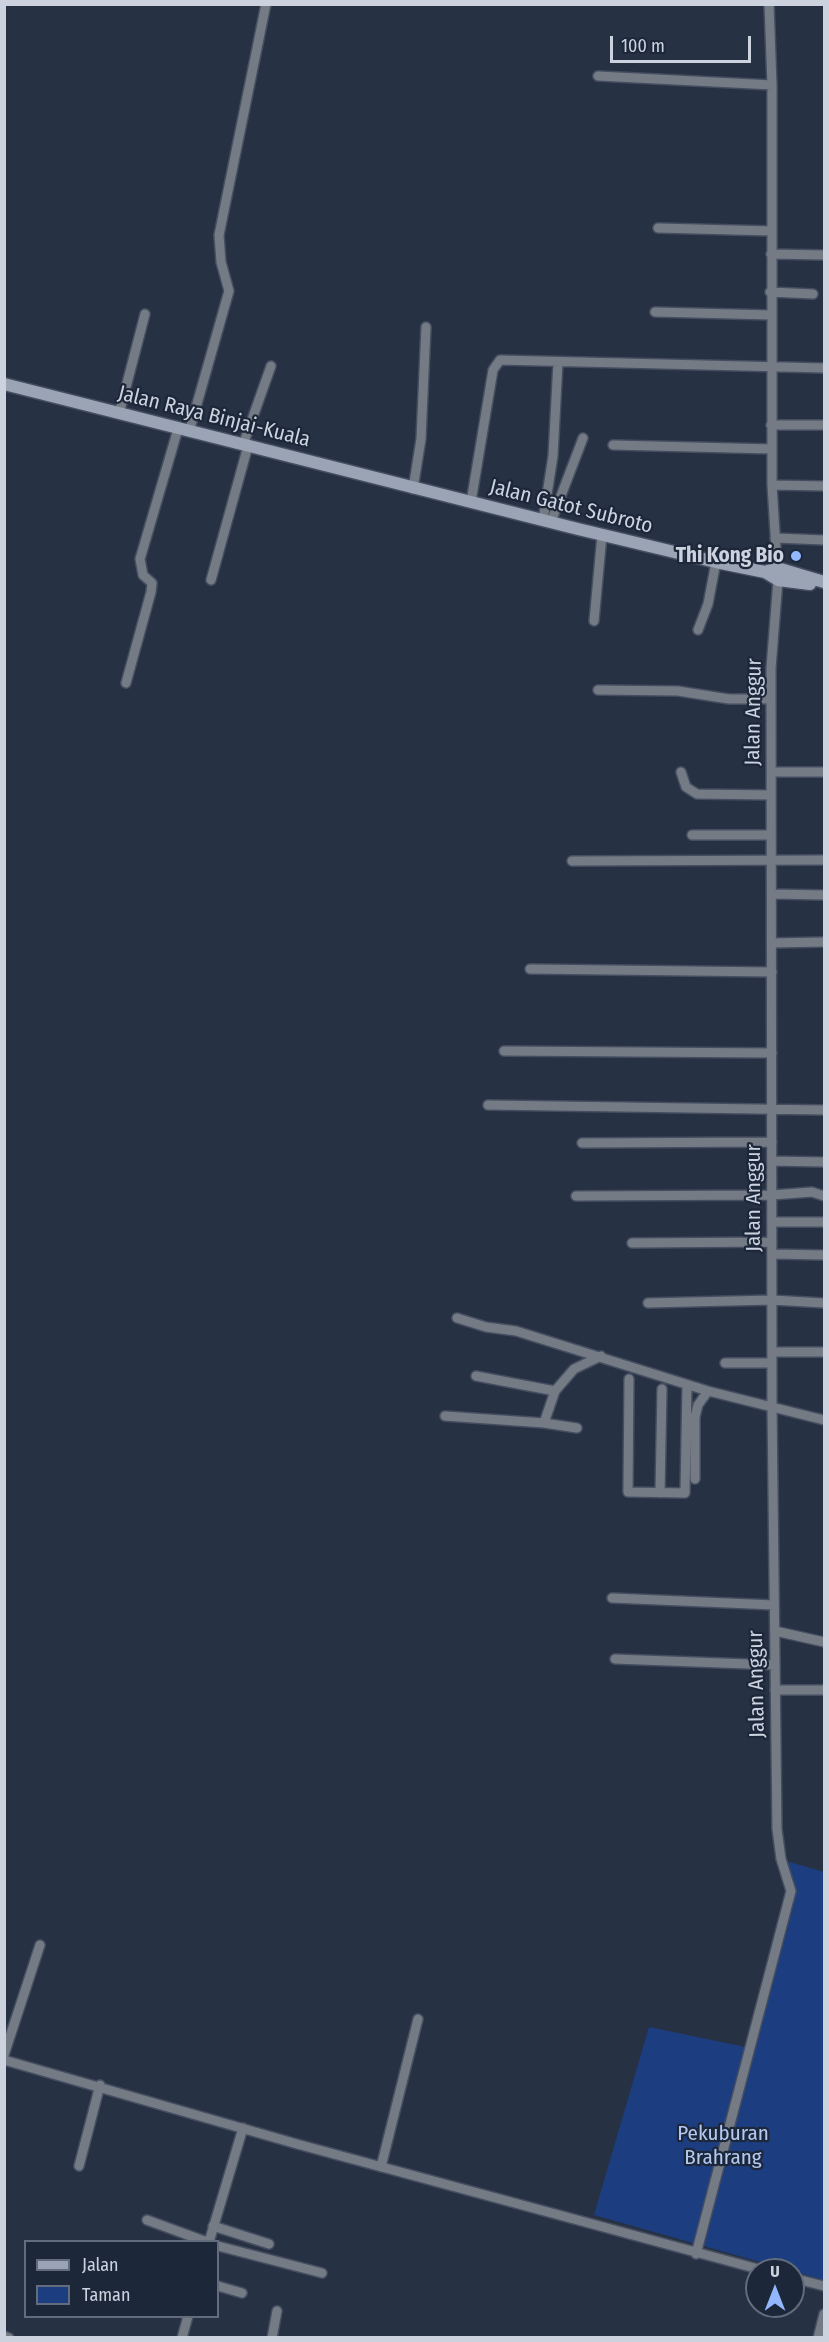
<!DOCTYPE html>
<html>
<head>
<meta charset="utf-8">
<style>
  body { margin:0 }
  #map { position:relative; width:829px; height:2342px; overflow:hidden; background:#273144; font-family:"Fira Sans Condensed",sans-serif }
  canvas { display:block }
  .frame { position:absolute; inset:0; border:6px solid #ccd3df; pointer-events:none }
  .legend { position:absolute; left:24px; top:2240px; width:195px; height:78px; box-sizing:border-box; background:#1d273a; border:2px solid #636c7c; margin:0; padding:8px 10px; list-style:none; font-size:18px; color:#ccd3df }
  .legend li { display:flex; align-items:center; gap:12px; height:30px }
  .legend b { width:30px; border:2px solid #636c7c }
  .north { position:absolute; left:745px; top:2258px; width:60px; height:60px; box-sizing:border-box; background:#1d273a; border:2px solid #636c7c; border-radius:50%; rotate:0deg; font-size:16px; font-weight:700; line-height:24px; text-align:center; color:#ccd3df }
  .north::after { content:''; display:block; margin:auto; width:21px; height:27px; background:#92b7fd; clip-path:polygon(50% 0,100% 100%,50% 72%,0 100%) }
  .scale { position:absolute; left:610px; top:36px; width:141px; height:27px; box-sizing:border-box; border:3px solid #ccd3df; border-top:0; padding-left:8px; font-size:18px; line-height:21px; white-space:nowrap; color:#ccd3df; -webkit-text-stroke:4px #1d273a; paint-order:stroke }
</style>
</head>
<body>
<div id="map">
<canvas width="829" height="2342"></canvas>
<div class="frame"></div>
<ul class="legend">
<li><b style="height:8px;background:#9ba4b4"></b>Jalan</li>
<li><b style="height:16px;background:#1c3e81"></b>Taman</li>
</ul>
<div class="north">U</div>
<div class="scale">100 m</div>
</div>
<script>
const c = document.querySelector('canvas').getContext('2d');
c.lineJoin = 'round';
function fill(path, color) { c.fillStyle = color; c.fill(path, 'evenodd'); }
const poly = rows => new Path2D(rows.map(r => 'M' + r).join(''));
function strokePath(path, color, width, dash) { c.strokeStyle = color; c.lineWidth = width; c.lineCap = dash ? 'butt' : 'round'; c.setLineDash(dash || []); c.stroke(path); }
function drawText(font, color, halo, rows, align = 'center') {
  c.font = font + ' "Fira Sans Condensed",sans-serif'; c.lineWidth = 4.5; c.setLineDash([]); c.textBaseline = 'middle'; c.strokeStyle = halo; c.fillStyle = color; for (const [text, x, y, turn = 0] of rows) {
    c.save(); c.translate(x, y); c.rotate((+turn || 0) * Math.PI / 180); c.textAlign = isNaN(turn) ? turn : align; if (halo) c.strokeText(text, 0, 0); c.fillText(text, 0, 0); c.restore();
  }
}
const green = poly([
  [786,1861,824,1872,824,2280,594,2215,649,2027,755,2049,795,1899]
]);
const street = poly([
  [598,76,772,85],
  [658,228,772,231],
  [771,254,824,255],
  [770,292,813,294],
  [655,312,771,315],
  [119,414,145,314],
  [771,425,824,425],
  [189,432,229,291,221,262,219,235,266,4],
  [243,445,271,366],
  [613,445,772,449],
  [772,485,824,486],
  [413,489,421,439,426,327],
  [471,502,493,370,500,360,824,368],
  [543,520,553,456,558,362],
  [551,522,583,438],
  [775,538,824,540],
  [211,580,248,446],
  [594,621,602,535],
  [698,630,708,604,716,562],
  [126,683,151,592,152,583,143,575,140,559,178,429],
  [598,690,678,691,729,699,771,699],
  [681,772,686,787,697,794,771,795],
  [771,772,824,772],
  [692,835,771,835],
  [572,861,824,860],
  [772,894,824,895],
  [772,943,824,942],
  [530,969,772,972],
  [504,1051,772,1053],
  [488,1105,824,1110],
  [582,1143,772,1142],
  [772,1161,824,1162],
  [576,1196,772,1195,812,1192,824,1196],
  [772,1222,824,1222],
  [632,1243,772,1242],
  [772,1254,824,1255],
  [648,1303,772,1300,824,1303],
  [457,1318,486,1327,516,1331,708,1391,824,1420],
  [772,1352,824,1352],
  [725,1363,772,1363],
  [476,1376,555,1391],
  [629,1379,628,1492,685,1493,687,1385],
  [445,1416,544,1423,577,1428],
  [544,1423,555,1391,574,1369,601,1356],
  [695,1479,695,1417,698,1405,708,1391],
  [660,1493,662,1389],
  [612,1598,774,1605],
  [775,1631,824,1642],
  [615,1659,775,1665],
  [775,1690,824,1690],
  [4,2055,40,1945],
  [4,2060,297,2144,762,2270],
  [79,2166,100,2085],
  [381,2167,418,2019],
  [147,2220,207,2242],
  [213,2226,269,2244],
  [209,2242,243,2128],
  [218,2246,322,2273],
  [696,2254,791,1891,781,1859,777,1829,772,1406,771,668,778,580,772,485,772,85,769,4],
  [793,2278,824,2286],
  [218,2286,242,2293],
  [4,2336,9,2338],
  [182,2338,188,2316],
  [272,2338,277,2311],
  [818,2338,824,2314]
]);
const secondary = poly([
  [4,384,578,529,716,562,765,572,777,568,824,582],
  [765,572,778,580,810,584]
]);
const markers = [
  [796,556,6,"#92b7fd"]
];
const streetNames = [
  ["Jalan Raya Binjai-Kuala",214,417,14],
  ["Jalan Gatot Subroto",571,507,14],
  ["Jalan Anggur",754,712,-89],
  ["Jalan Anggur",754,1198,-90],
  ["Jalan Anggur",757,1684,-91]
];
const poiNames = [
  ["Thi Kong Bio",784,556]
];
const parkNames = [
  ["Pekuburan",723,2134],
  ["Brahrang",723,2158]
];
fill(green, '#1c3e81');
strokePath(street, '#454e60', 12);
strokePath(secondary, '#454e60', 15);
strokePath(street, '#757b85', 9);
strokePath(secondary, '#9ba4b4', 12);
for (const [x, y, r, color] of markers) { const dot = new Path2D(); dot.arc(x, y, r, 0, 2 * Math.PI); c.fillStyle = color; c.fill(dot); strokePath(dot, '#1d273a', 2); }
drawText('21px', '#ccd3df', '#1d273a', streetNames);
drawText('bold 21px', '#ccd3df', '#1d273a', poiNames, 'right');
drawText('21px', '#b3c9f1', '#1d273a', parkNames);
</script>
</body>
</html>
